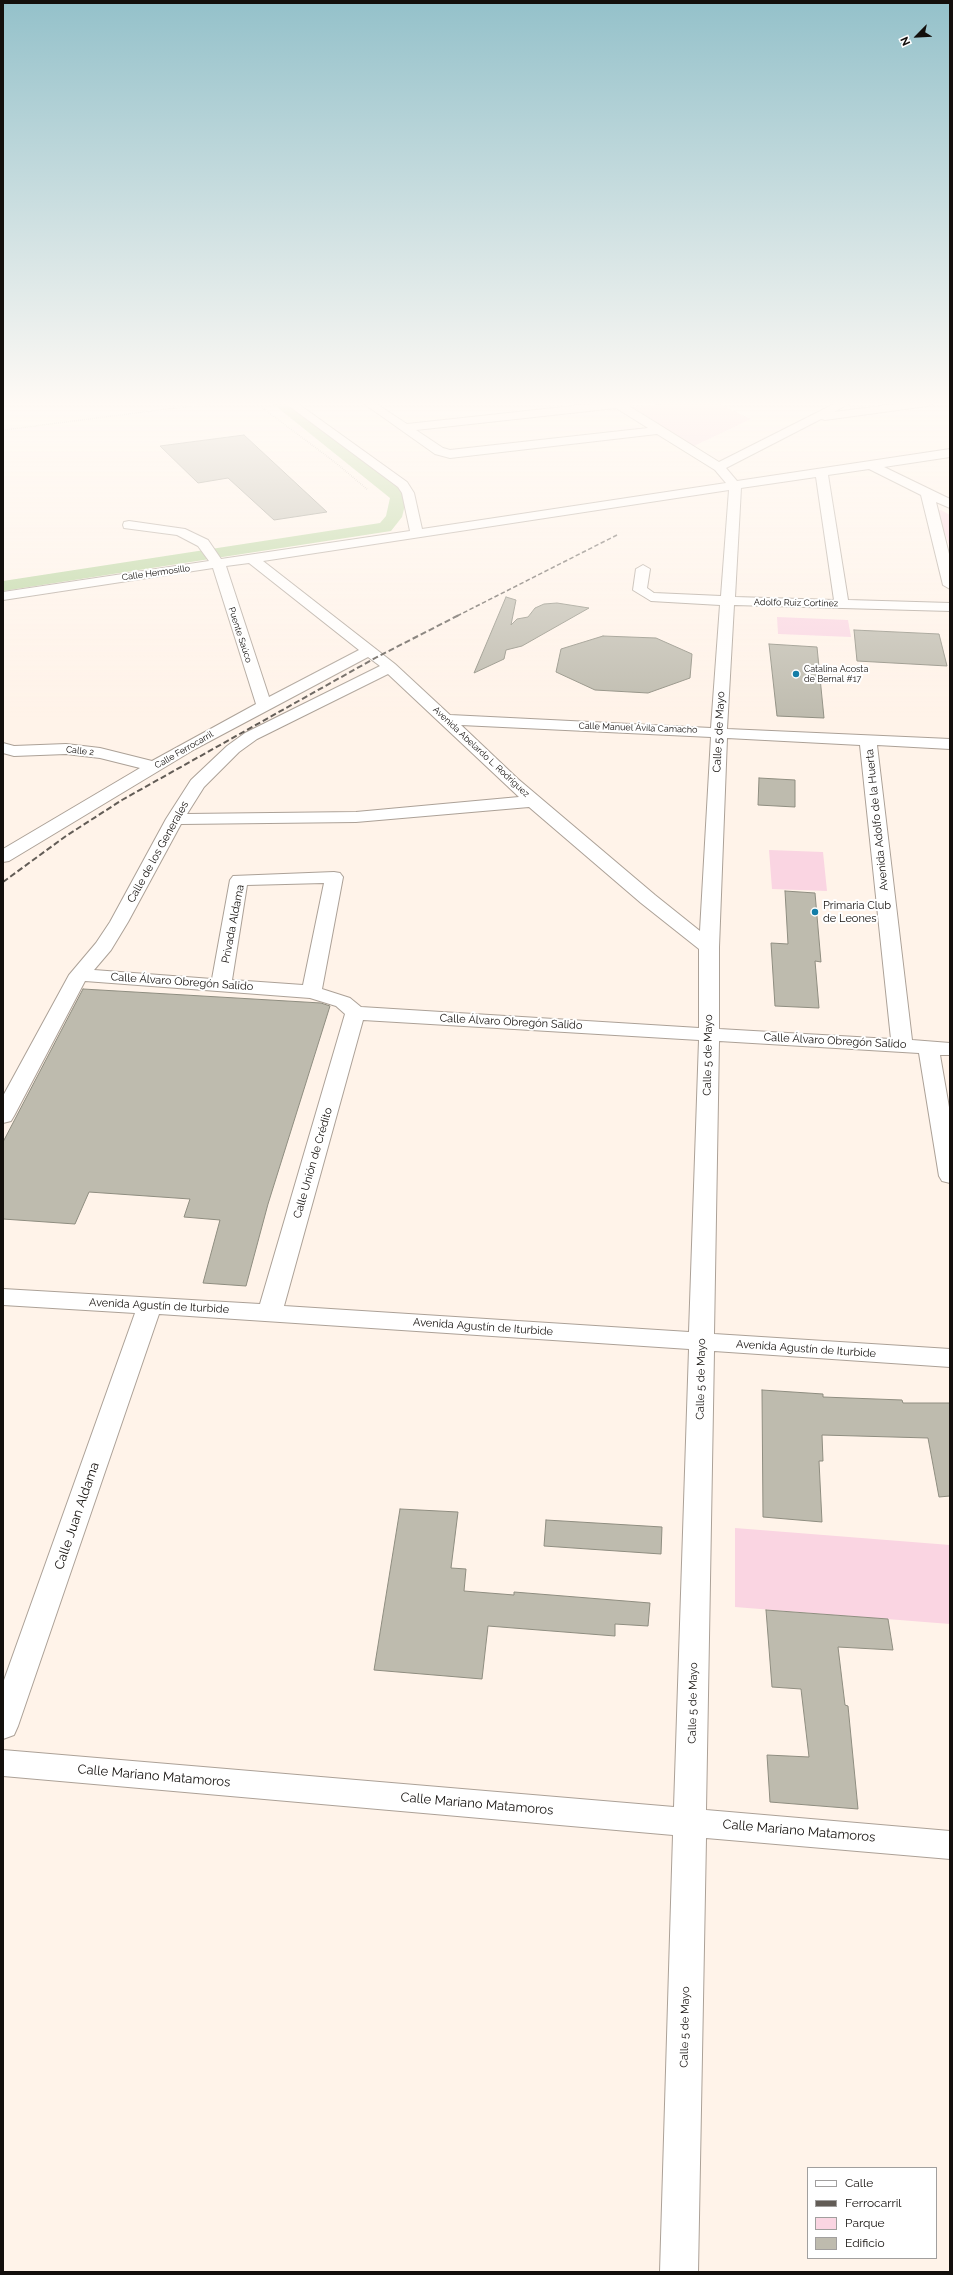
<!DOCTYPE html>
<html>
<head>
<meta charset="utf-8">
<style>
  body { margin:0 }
  #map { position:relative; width:953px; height:2275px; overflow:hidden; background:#fff3e9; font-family:Raleway,sans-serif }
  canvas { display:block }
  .frame { position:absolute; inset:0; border:4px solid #130f0c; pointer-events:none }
  .legend { position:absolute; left:807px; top:2167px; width:130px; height:92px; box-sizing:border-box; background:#fff; border:1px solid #a19f9e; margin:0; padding:5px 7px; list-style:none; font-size:12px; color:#130f0c }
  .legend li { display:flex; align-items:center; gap:8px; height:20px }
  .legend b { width:20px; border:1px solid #a19f9e }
  .north { position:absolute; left:897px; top:16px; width:40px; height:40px; -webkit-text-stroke:3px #fff; paint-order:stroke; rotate:246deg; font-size:11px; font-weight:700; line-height:16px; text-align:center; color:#130f0c }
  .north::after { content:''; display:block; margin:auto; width:14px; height:18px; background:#130f0c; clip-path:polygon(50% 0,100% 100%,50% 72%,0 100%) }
</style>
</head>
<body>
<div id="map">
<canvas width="953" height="2275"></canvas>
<div class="frame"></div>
<ul class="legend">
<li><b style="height:5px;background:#fff"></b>Calle</li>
<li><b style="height:5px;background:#625c56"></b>Ferrocarril</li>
<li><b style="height:11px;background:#fad5e2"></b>Parque</li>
<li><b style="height:11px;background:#bebbae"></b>Edificio</li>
</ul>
<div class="north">N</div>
</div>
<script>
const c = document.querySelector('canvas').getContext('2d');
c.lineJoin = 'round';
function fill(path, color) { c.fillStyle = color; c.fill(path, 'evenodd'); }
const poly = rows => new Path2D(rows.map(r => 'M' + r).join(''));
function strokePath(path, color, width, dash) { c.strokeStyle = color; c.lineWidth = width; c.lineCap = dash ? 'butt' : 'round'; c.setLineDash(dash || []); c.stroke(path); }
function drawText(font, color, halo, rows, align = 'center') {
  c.font = font + ' Raleway,sans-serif'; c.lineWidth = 4; c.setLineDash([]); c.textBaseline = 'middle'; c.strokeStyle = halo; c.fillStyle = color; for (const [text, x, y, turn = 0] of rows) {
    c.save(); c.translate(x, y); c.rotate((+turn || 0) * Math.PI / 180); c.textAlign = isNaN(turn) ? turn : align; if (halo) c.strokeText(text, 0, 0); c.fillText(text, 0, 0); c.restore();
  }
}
const green = poly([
  [673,403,717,403,751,419,692,447,633,407],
  [941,510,950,515,950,547,936,511],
  [777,617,848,620,851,637,778,634],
  [769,850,823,852,827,891,772,889],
  [735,1528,950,1545,950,1624,735,1607]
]);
const canal = poly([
  [272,403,288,403,380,472,405,494,407,497,402,517,391,531,3,591,3,581,380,523,386,516,390,498,272,403]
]);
const building = poly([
  [244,435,327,512,274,520,228,478,198,483,160,446,244,435],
  [506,597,516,600,511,625,517,619,528,617,535,608,544,604,557,603,589,608,522,646,506,650,504,659,474,673,506,597],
  [854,630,939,634,947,666,857,661,854,630],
  [603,636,656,638,692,654,690,678,648,693,595,690,556,672,561,649,603,636],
  [769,644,817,647,824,718,777,716,769,644],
  [759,778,795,780,795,807,758,805,759,778],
  [785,891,815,893,821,962,815,961,819,1008,775,1006,771,943,788,944,785,891],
  [83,989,321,1003,330,1006,268,1204,246,1286,203,1283,220,1220,184,1217,190,1199,89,1192,75,1224,3,1219,3,1142,83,989],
  [762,1390,823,1394,823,1397,902,1400,903,1403,950,1403,950,1496,939,1497,928,1438,822,1435,823,1461,819,1461,822,1522,763,1517,762,1390],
  [400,1509,458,1512,451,1568,466,1569,464,1591,514,1595,514,1592,650,1603,648,1626,615,1624,615,1636,488,1626,482,1679,374,1670,400,1509],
  [546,1520,662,1527,661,1554,544,1546,546,1520],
  [766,1610,888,1619,893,1650,838,1647,845,1705,848,1706,858,1809,770,1802,767,1755,809,1757,801,1689,772,1687,766,1610]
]);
const path = poly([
  [256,403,336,463,368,490],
  [3,430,215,403]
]);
const minor = poly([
  [285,403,297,403,407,482,414,493,422,529,726,483,715,470,657,434,450,458,435,454,363,403,375,403,407,424,600,403,632,403,629,406,719,462,836,403,850,403,834,412,905,403,933,403,927,406,825,420,821,419,726,468,737,481,950,449,950,457,884,467,950,499,950,508,936,502,950,558,950,589,943,585,921,495,869,469,828,475,848,600,950,603,950,611,734,605,727,729,950,739,950,749,877,745,912,1040,950,1043,950,1055,940,1055,950,1113,950,1183,942,1181,939,1176,919,1053,719,1041,714,1334,950,1349,950,1367,714,1351,706,1810,950,1831,950,1859,706,1838,698,2272,660,2272,673,1835,3,1776,3,1750,674,1807,689,1349,159,1314,18,1726,14,1735,3,1739,3,1683,135,1313,3,1305,3,1289,260,1304,345,1014,336,1006,310,998,85,981,14,1116,11,1121,3,1123,3,1096,69,975,96,943,110,922,166,819,191,780,227,746,245,733,380,666,368,657,195,749,9,861,3,862,3,849,140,768,100,758,66,754,14,756,3,753,3,743,14,746,66,744,100,748,152,761,256,704,213,568,3,600,3,592,209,561,198,546,177,535,124,528,123,525,124,522,129,521,185,529,208,540,221,559,410,531,402,493,398,487,285,403],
  [616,408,648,428,450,450,443,448,416,430,616,408],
  [816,477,834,600,735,597,741,488,816,477],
  [729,490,721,596,654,593,647,588,650,569,643,565,636,569,633,590,651,601,720,605,711,728,450,715,395,664,263,561,729,490],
  [249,563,359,650,269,697,226,566,249,563],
  [388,674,519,797,356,812,187,814,204,787,239,752,257,739,388,674],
  [461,725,711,737,700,931,655,895,518,779,461,725],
  [727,738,860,745,891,1039,719,1029,719,947,727,738],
  [529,807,641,903,699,949,699,1028,361,1007,350,998,322,989,343,877,340,873,334,872,233,876,230,880,212,979,94,970,111,950,128,922,181,824,356,822,529,807],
  [324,883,303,985,232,980,247,885,324,883],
  [363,1020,699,1040,689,1332,284,1306,363,1020]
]);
const railFar1 = poly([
  [457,616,617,535]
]);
const rail = poly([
  [3,882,66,836,122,800,377,657,459,615]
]);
const markers = [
  [796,674,4,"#137da7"],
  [815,912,4,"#137da7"]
];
const farStreetnames = [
  ["Calle Hermosillo",156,573,-8],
  ["Adolfo Ruiz Cortínez",796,603,1],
  ["Puente Saúco",240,635,72],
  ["Calle Manuel Ávila Camacho",638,728,2],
  ["Calle Ferrocarril",184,750,-30],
  ["Calle 2",80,751,6],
  ["Avenida Abelardo L. Rodríguez",481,752,43]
];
const farPoinames = [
  ["Catalina Acosta",804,669],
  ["de Bernal #17",804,679]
];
const streetNames = [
  ["Calle 5 de Mayo",719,732,-87],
  ["Avenida Adolfo de la Huerta",877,820,-96],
  ["Calle de los Generales",158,852,-61],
  ["Privada Aldama",233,924,-79],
  ["Calle Álvaro Obregón Salido",182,982,4],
  ["Calle Álvaro Obregón Salido",511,1022,3],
  ["Calle Álvaro Obregón Salido",835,1041,3],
  ["Calle 5 de Mayo",708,1055,-89],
  ["Calle Unión de Crédito",313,1163,-74],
  ["Avenida Agustín de Iturbide",159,1306,3],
  ["Avenida Agustín de Iturbide",483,1327,4],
  ["Avenida Agustín de Iturbide",806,1349,4],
  ["Calle 5 de Mayo",701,1379,-89],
  ["Calle 5 de Mayo",693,1703,-89],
  ["Calle 5 de Mayo",685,2027,-89]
];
const poiNames = [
  ["Primaria Club",823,906],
  ["de Leones",823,919]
];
const nearStreetnames = [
  ["Calle Juan Aldama",77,1516,-71],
  ["Calle Mariano Matamoros",154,1776,5],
  ["Calle Mariano Matamoros",477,1804,5],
  ["Calle Mariano Matamoros",799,1831,5]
];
fill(green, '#fad5e2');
fill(canal, '#b7d49c');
fill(building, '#bebbae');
strokePath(building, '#8f8d80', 1);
strokePath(minor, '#aca197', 2);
strokePath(path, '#a9a098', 1.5, [0.5, 1.5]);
fill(minor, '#fff');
strokePath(railFar1, '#625c56', 1.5, [4.5, 2.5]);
strokePath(rail, '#625c56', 2, [6, 3]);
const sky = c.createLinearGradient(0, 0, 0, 721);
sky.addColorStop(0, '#94c1ca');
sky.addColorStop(0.56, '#fffaf5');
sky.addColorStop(1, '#fffaf500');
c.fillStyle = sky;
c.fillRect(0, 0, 953, 721);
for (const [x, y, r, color] of markers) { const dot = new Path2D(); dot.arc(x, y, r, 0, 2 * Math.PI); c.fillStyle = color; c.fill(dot); strokePath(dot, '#fff', 1.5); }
drawText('9px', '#130f0c', '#fff', farStreetnames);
drawText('9px', '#130f0c', '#fff', farPoinames, 'left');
drawText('11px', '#130f0c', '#fff', streetNames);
drawText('11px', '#130f0c', '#fff', poiNames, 'left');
drawText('13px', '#130f0c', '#fff', nearStreetnames);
</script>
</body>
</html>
